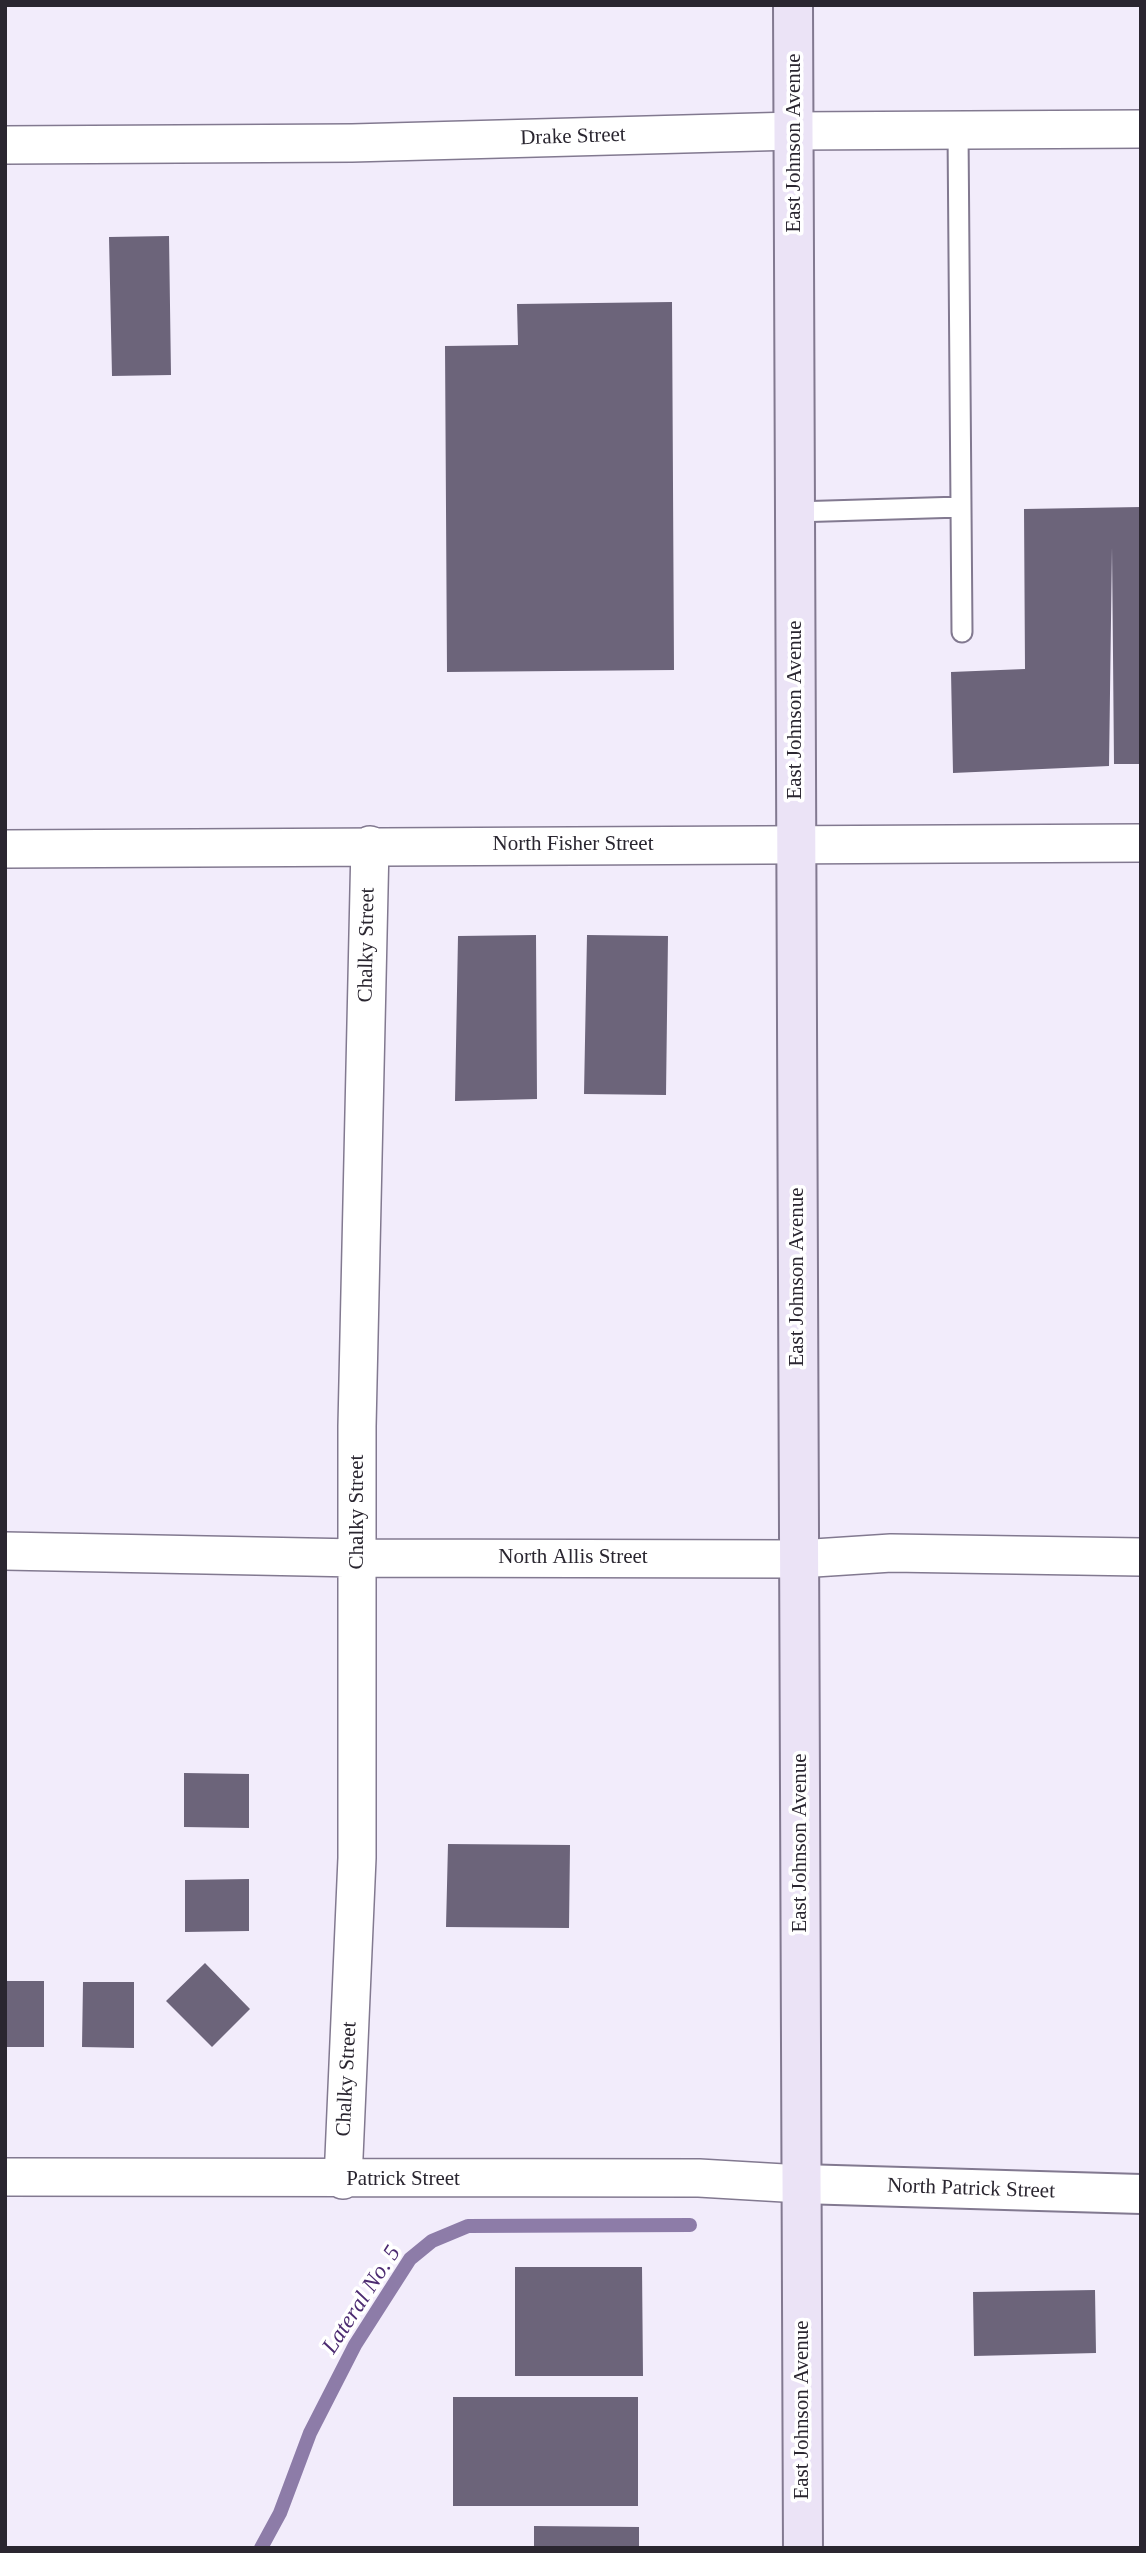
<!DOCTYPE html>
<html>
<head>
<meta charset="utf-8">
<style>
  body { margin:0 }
  #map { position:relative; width:1146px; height:2553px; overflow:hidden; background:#f2ecfb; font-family:Georgia,serif }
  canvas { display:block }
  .frame { position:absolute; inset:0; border:7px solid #2a2630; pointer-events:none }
</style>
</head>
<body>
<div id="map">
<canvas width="1146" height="2553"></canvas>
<div class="frame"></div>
</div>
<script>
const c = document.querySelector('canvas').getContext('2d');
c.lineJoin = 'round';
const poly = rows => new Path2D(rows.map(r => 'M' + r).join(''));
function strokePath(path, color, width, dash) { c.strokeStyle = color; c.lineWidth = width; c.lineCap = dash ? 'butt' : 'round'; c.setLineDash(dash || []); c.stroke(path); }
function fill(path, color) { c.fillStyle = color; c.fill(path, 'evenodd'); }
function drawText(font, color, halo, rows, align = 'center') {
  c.font = font + ' Georgia,serif'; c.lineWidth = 7; c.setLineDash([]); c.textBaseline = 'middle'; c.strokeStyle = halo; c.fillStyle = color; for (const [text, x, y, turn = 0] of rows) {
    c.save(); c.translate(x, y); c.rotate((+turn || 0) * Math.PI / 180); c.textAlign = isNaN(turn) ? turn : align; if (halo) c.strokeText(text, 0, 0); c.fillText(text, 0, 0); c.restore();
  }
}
const stream = poly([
  [261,2548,280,2513,310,2433,355,2345,410,2259,432,2241,468,2226,690,2225]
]);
const building = poly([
  [169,236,171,375,112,376,109,237],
  [672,302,674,670,447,672,445,346,518,345,517,304],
  [1141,507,1141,764,1114,764,1112,547,1109,766,953,773,951,672,1025,669,1024,509],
  [536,935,537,1099,455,1101,458,936],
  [587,935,668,936,666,1095,584,1094],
  [184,1773,249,1774,249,1828,184,1827],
  [448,1844,570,1845,569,1928,446,1927],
  [249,1879,249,1931,185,1932,185,1880],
  [205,1963,250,2009,212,2047,166,2001],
  [5,1981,44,1981,44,2047,5,2047],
  [83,1982,134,1982,134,2048,82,2047],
  [515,2267,642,2267,643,2376,515,2376],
  [1095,2290,1096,2353,974,2356,973,2292],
  [453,2397,638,2397,638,2506,453,2506],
  [534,2526,639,2527,639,2548,534,2548]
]);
const service = poly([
  [958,130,962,632],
  [794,512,961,507]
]);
const minor = poly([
  [5,145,352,143,794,131,1141,129],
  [5,849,1141,843],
  [5,1551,357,1558,799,1559,891,1553,1141,1557],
  [5,2177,699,2178,801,2184],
  [343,2180,357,1858,357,1426,370,845]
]);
const tertiary = poly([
  [801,2184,1141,2194]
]);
const secondary = poly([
  [793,5,803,2548]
]);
const streetNames = [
  ["Drake Street",573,137,-2],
  ["East Johnson Avenue",794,143,-90],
  ["East Johnson Avenue",795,710,-90],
  ["North Fisher Street",573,844],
  ["Chalky Street",367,945,-89],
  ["East Johnson Avenue",797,1277,-90],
  ["Chalky Street",357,1512,-90],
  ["North Allis Street",573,1557],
  ["East Johnson Avenue",800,1843,-90],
  ["Chalky Street",347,2079,-87],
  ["Patrick Street",403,2179],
  ["North Patrick Street",971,2189,2],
  ["East Johnson Avenue",802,2410,-90]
];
const waterNames = [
  ["Lateral No. 5",362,2300,-57]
];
strokePath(stream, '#8d7ca8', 14);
fill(building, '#6c647a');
strokePath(service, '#827990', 23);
strokePath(minor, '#827990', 40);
strokePath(tertiary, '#827990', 42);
strokePath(secondary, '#827990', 42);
strokePath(service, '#fff', 19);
strokePath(minor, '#fff', 37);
strokePath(tertiary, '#fff', 38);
strokePath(secondary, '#ebe3f6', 38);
drawText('21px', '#2a2630', '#fff', streetNames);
drawText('italic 23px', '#4c2b71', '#fff', waterNames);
</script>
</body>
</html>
